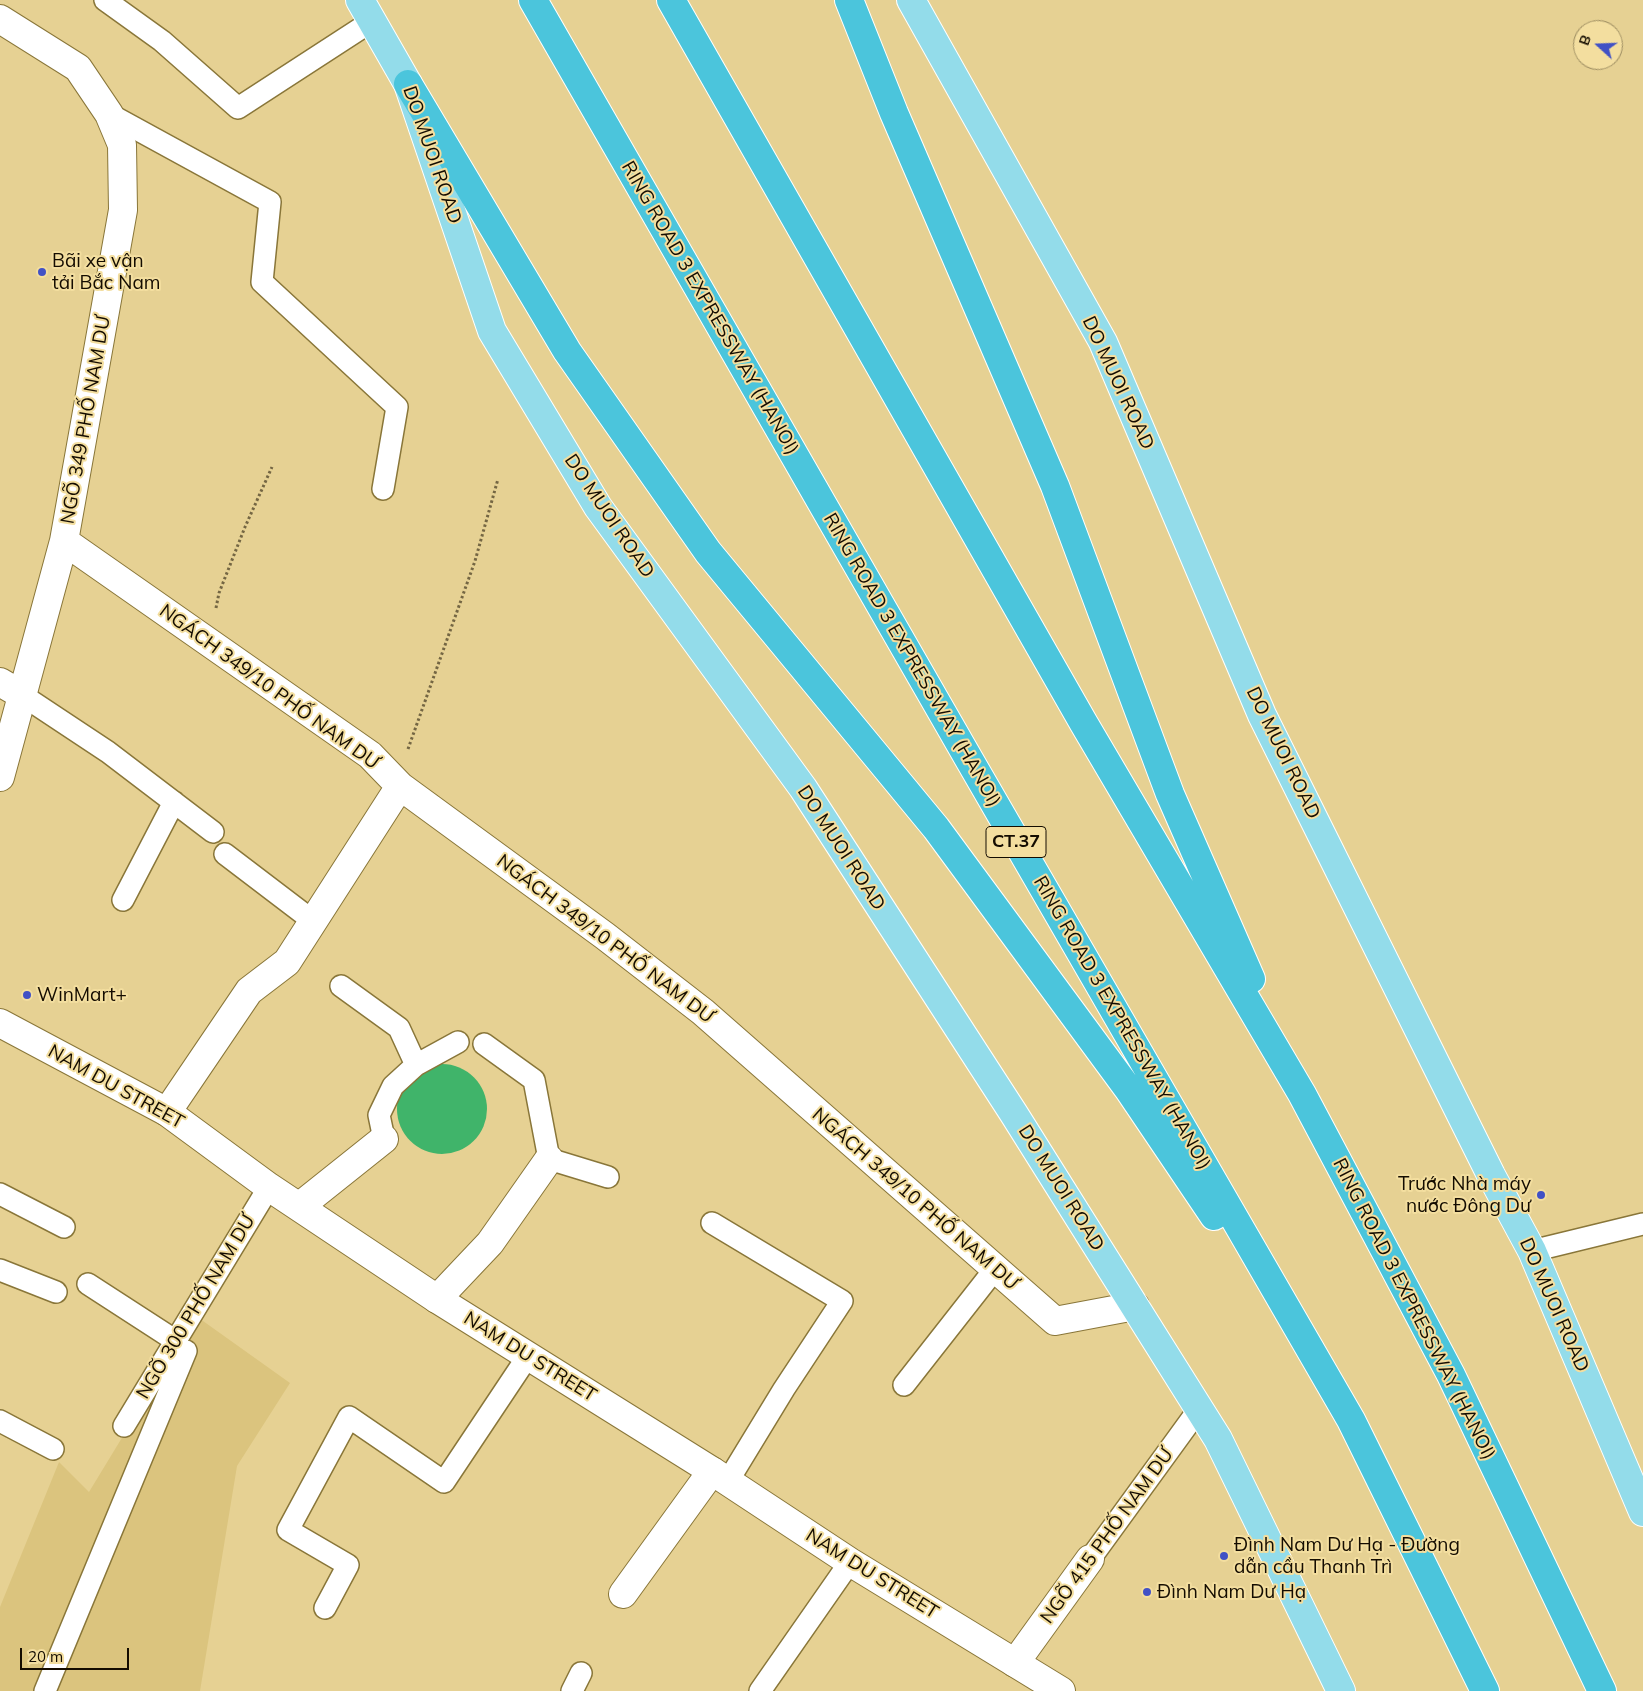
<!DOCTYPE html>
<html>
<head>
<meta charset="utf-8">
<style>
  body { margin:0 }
  #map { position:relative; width:1643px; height:1691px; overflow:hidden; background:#e6d193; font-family:Mulish,sans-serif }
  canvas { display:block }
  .north { position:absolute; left:1573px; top:20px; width:50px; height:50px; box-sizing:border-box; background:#f3de9f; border:1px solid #9a8a5f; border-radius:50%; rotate:290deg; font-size:14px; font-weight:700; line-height:20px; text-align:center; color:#140c00 }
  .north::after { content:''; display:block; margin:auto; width:18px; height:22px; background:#4151c5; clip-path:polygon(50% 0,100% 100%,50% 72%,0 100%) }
  .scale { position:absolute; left:20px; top:1648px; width:109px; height:22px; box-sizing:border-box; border:2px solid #140c00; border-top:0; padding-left:6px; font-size:15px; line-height:18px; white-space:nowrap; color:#140c00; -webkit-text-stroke:4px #f3de9f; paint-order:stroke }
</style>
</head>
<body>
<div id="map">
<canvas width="1643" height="1691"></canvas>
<div class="north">B</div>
<div class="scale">20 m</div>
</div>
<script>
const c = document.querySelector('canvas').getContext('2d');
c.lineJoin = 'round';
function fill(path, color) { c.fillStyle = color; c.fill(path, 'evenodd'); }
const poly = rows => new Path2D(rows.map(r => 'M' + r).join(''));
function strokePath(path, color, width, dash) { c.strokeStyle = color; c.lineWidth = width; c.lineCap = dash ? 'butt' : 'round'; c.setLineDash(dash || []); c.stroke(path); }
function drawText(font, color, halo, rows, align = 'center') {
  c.font = font + ' Mulish,sans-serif'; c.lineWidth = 4; c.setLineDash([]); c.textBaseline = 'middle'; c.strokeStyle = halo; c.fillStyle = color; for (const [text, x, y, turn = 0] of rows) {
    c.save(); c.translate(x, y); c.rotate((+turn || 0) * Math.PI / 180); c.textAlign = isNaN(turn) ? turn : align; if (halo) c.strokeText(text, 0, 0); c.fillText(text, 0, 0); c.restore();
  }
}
const built = poly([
  [196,1316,290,1383,237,1466,200,1691,0,1691,0,1607,59,1462,89,1492]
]);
const water = poly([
  '397 1109a45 45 0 1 1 90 0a45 45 0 1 1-90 0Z'
]);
const path = poly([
  [216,608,219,593,245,527,272,467],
  [408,749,475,561,498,479]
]);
const service = poly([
  [105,0,162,41,238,108,372,21],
  [109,114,270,202,262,282,397,407,383,489],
  [22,695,108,752,213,832],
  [225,854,313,921],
  [123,900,174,802],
  [341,986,399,1028,416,1065],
  [484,1044,534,1080,549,1159,608,1177],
  [384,1139,379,1115,393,1086,416,1065,458,1042],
  [0,1194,64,1227],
  [712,1223,842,1301,784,1389,728,1481],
  [1532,1251,1643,1224],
  [0,1270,56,1292],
  [88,1284,176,1341],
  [904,1385,995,1269],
  [0,1421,53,1449],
  [124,1426,269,1187],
  [1090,1559,1199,1409],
  [325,1608,348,1565,288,1530,349,1417,444,1482,528,1356],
  [45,1691,186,1351],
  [572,1691,581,1673],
  [760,1691,850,1562]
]);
const minor = poly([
  [0,19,78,68,109,114,122,145,123,210,64,541,0,777],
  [64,541,370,755,400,786,605,936,703,1012,1055,1321,1135,1306],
  [0,682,22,695],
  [167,1112,249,991,287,962,400,786],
  [300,1206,384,1139],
  [437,1299,490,1243,549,1159],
  [623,1594,712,1471],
  [1015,1663,1090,1559]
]);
const tertiary = poly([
  [0,1023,167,1112,269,1187,437,1299,712,1471,850,1562,1061,1691]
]);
const primary = poly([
  [360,0,408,84,492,331,598,507,803,788,1014,1114,1218,1439,1341,1691],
  [911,0,1103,342,1262,715,1491,1175,1532,1251,1643,1512]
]);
const motorway = poly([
  [533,0,970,761,1351,1420,1485,1691],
  [671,0,1083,722,1302,1094,1451,1375,1602,1691],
  [849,0,894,113,1055,486,1170,794,1251,979],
  [408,84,567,351,708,552,936,828,1129,1090,1214,1216]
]);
const markers = [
  [42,272,5,"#4151c5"],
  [27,995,5,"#4151c5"],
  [1541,1195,5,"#4151c5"],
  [1224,1556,5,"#4151c5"],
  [1147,1592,5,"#4151c5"]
];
const shields = [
  [1016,842,60]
];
const shieldNames = [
  ["CT.37",1016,842]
];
const streetNames = [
  ["DO MUOI ROAD",432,155,71],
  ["RING ROAD 3 EXPRESSWAY (HANOI)",710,308,60],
  ["DO MUOI ROAD",1118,383,65],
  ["NGÕ 349 PHỐ NAM DƯ",86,420,-80],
  ["DO MUOI ROAD",609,516,56],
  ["RING ROAD 3 EXPRESSWAY (HANOI)",912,660,60],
  ["NGÁCH 349/10 PHỐ NAM DƯ",269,687,36],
  ["DO MUOI ROAD",1283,753,64],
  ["DO MUOI ROAD",841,848,57],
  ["NGÁCH 349/10 PHỐ NAM DƯ",605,939,37],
  ["RING ROAD 3 EXPRESSWAY (HANOI)",1122,1023,60],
  ["NAM DU STREET",116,1087,29],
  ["DO MUOI ROAD",1061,1188,58],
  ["NGÁCH 349/10 PHỐ NAM DƯ",915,1199,41],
  ["DO MUOI ROAD",1554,1305,66],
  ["NGÕ 300 PHỐ NAM DƯ",196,1307,-59],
  ["RING ROAD 3 EXPRESSWAY (HANOI)",1414,1309,63],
  ["NAM DU STREET",530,1357,32],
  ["NGÕ 415 PHỐ NAM DƯ",1107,1536,-54],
  ["NAM DU STREET",872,1574,32]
];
const poiNames = [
  ["Bãi xe vận",52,261],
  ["tải Bắc Nam",52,283],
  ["WinMart+",37,995],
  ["Trước Nhà máy",1531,1184,"right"],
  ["nước Đông Dư",1531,1206,"right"],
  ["Đình Nam Dư Hạ - Đường",1234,1545],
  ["dẫn cầu Thanh Trì",1234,1567],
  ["Đình Nam Dư Hạ",1157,1592]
];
fill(built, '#dbc47e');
fill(water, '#40b46a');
strokePath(service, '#897639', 24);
strokePath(minor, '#897639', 30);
strokePath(tertiary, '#897639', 30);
strokePath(primary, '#fff', 30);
strokePath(motorway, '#fff', 30);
strokePath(path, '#746643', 3, [2.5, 2.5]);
strokePath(service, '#fff', 21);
strokePath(minor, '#fff', 28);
strokePath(tertiary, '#fff', 28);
strokePath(primary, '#93dcea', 28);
strokePath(motorway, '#4bc5dc', 28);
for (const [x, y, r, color] of markers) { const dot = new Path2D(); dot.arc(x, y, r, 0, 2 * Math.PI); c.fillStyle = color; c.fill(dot); strokePath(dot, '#f3de9f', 2); }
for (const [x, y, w] of shields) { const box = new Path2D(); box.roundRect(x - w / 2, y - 15.5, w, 31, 4); c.fillStyle = '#f3de9f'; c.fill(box); strokePath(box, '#140c00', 1); }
drawText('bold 18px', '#140c00', null, shieldNames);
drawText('19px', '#140c00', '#f3de9f', streetNames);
drawText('19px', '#140c00', '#f3de9f', poiNames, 'left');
</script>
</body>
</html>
